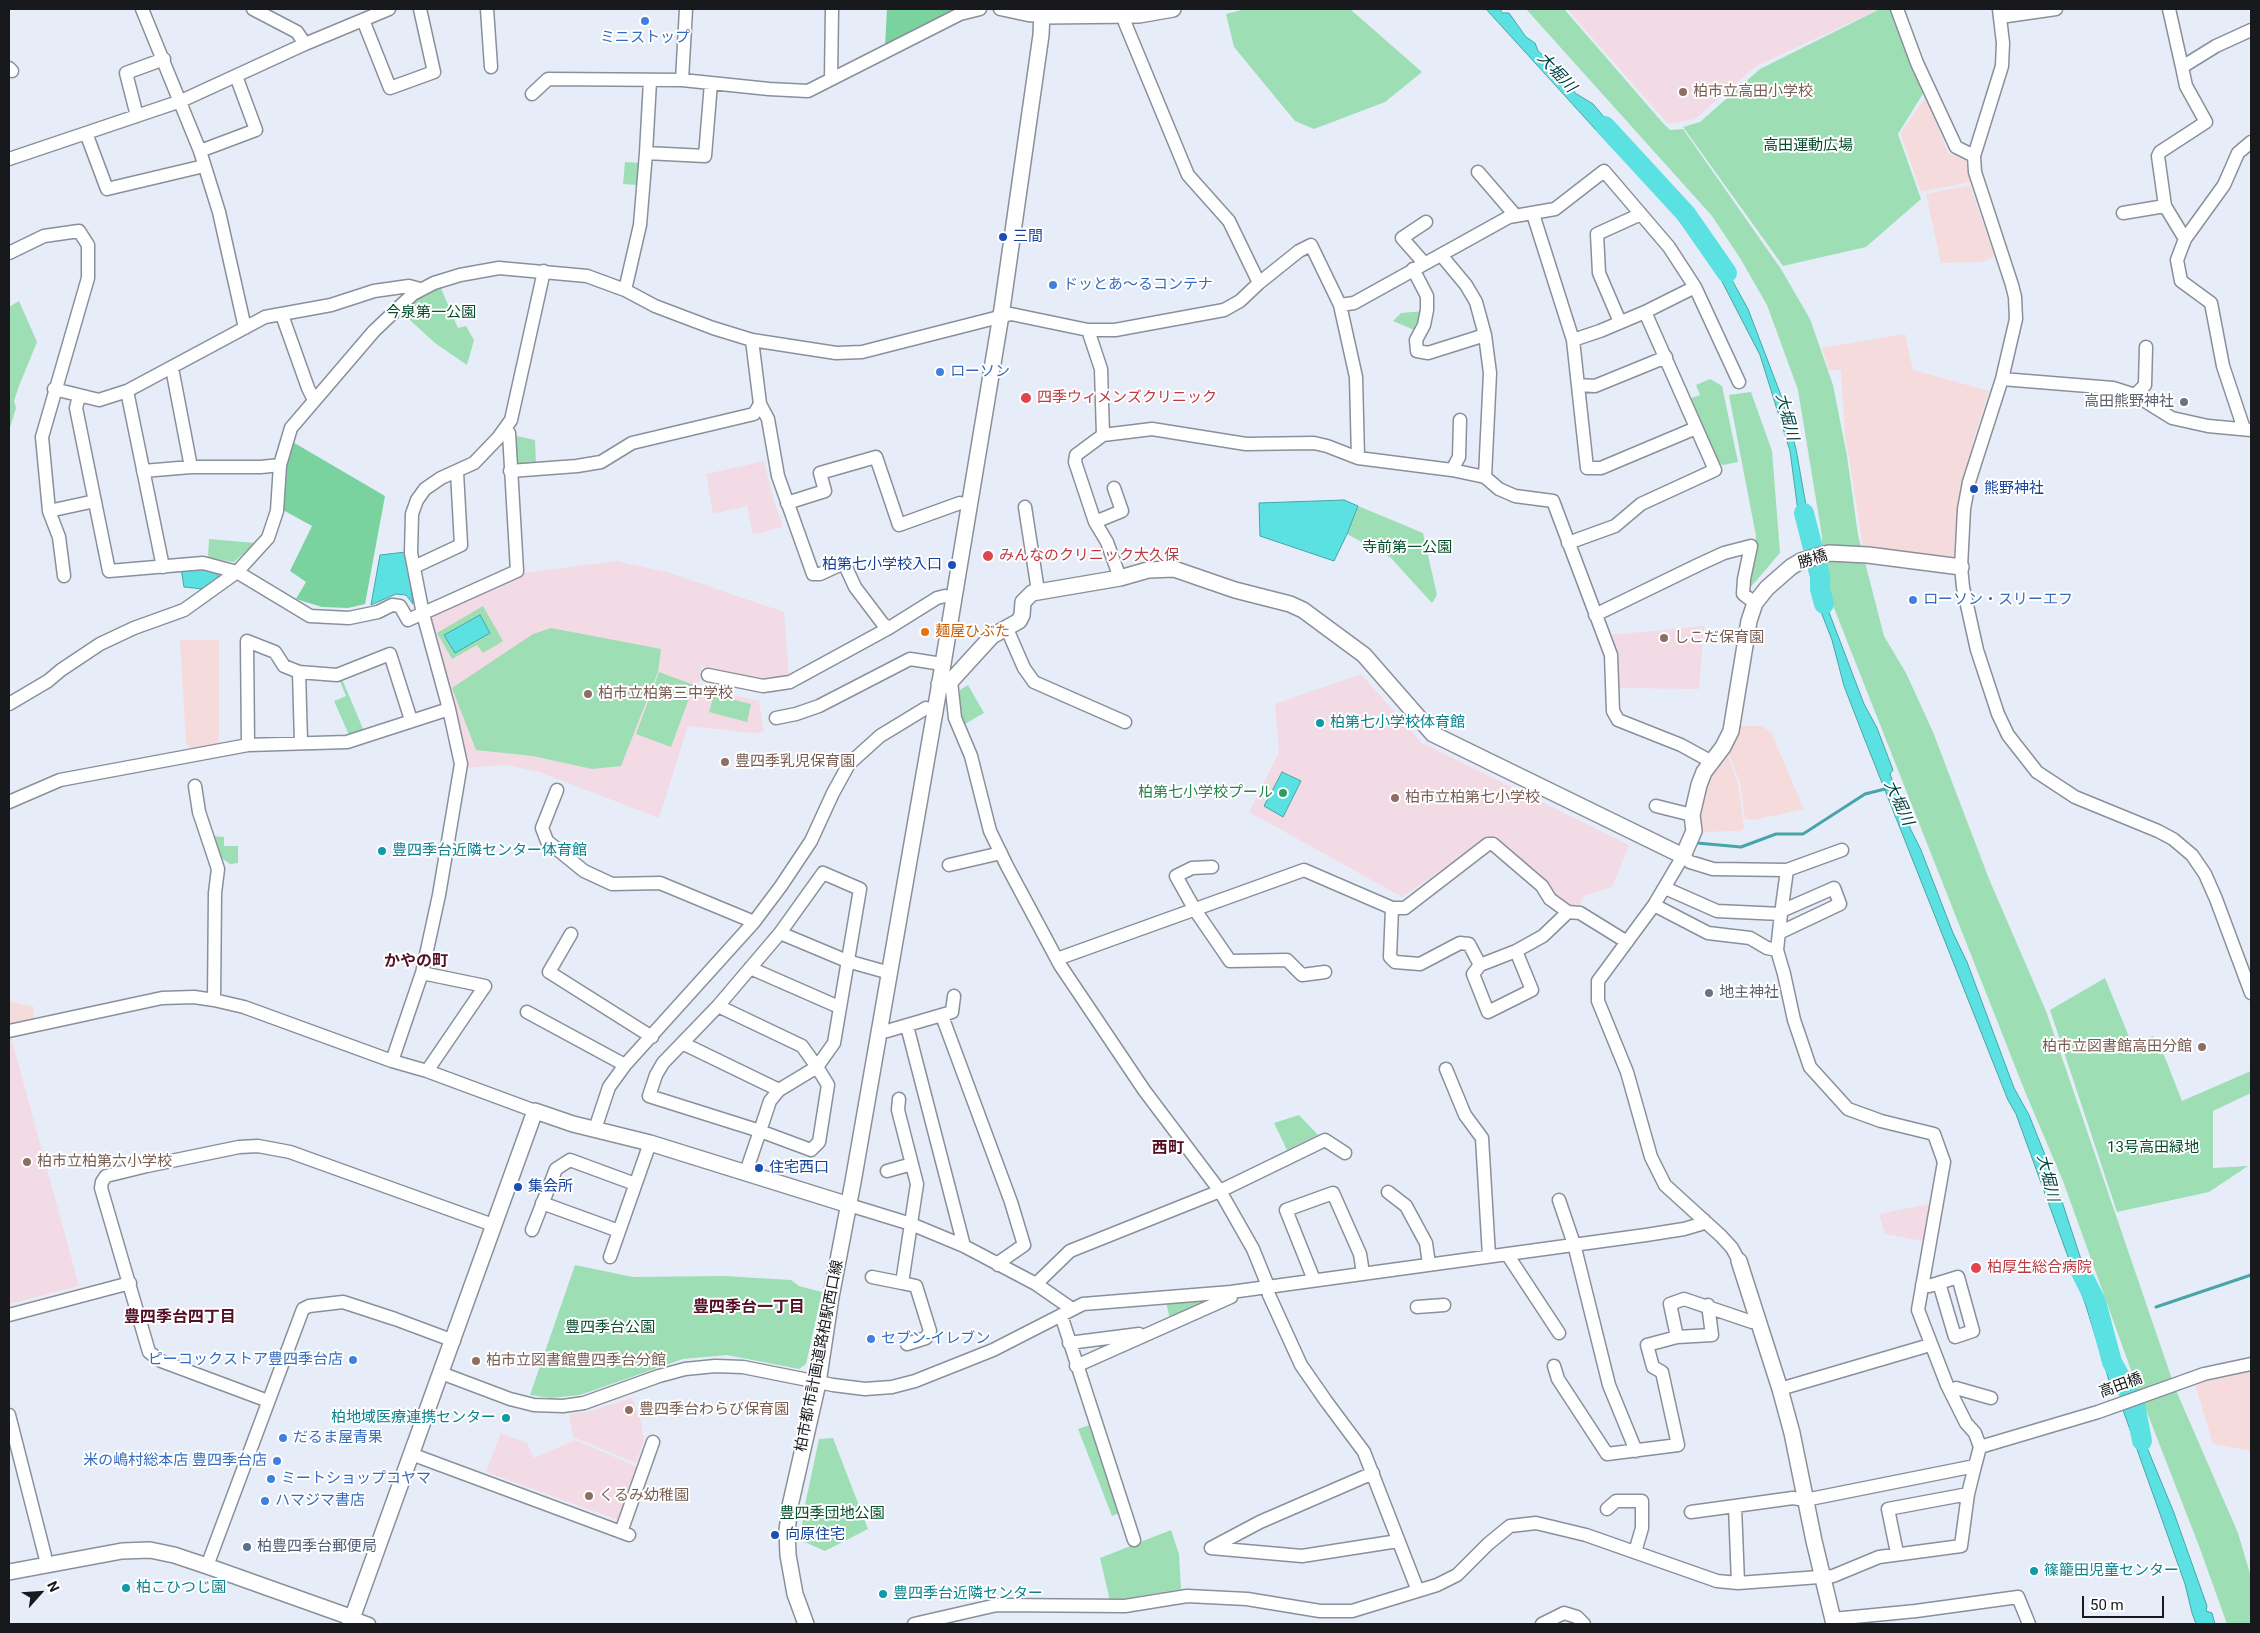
<!DOCTYPE html>
<html>
<head>
<meta charset="utf-8">
<style>
  body { margin:0 }
  #map { position:relative; width:2260px; height:1633px; overflow:hidden; background:#e6edf8; font-family:Roboto,sans-serif }
  canvas { display:block }
  .frame { position:absolute; inset:0; border:10px solid #17191d; pointer-events:none }
  .north { position:absolute; left:15px; top:1568px; width:50px; height:50px; -webkit-text-stroke:4px #fff; paint-order:stroke; rotate:64deg; font-size:14px; font-weight:700; line-height:20px; text-align:center; color:#17191d }
  .north::after { content:''; display:block; margin:auto; width:18px; height:22px; background:#17191d; clip-path:polygon(50% 0,100% 100%,50% 72%,0 100%) }
  .scale { position:absolute; left:2082px; top:1596px; width:82px; height:22px; box-sizing:border-box; border:2px solid #17191d; border-top:0; padding-left:6px; font-size:15px; line-height:18px; white-space:nowrap; color:#17191d; -webkit-text-stroke:4px #fff; paint-order:stroke }
</style>
</head>
<body>
<div id="map">
<canvas width="2260" height="1633"></canvas>
<div class="frame"></div>
<div class="north">N</div>
<div class="scale">50 m</div>
</div>
<script>
const c = document.querySelector('canvas').getContext('2d');
c.lineJoin = 'round';
function fill(path, color) { c.fillStyle = color; c.fill(path, 'evenodd'); }
const poly = rows => new Path2D(rows.map(r => 'M' + r).join(''));
function strokePath(path, color, width, dash) { c.strokeStyle = color; c.lineWidth = width; c.lineCap = dash ? 'butt' : 'round'; c.setLineDash(dash || []); c.stroke(path); }
function drawText(font, color, halo, rows, align = 'center') {
  c.font = font + ' Roboto,"Noto Sans JP",sans-serif'; c.lineWidth = 4; c.setLineDash([]); c.textBaseline = 'middle'; c.strokeStyle = halo; c.fillStyle = color; for (const [text, x, y, turn = 0] of rows) {
    c.save(); c.translate(x, y); c.rotate((+turn || 0) * Math.PI / 180); c.textAlign = isNaN(turn) ? turn : align; if (halo) c.strokeText(text, 0, 0); c.fillText(text, 0, 0); c.restore();
  }
}
const industrial = poly([
  [1926,97,1948,153,1966,161,1970,182,1921,192,1900,133],
  [1970,185,1994,256,1983,262,1941,263,1926,194],
  [1905,334,1913,370,1989,391,1973,442,1957,509,1953,557,1863,546,1845,434,1841,370,1829,370,1822,348],
  [180,640,219,640,219,744,190,749,186,743],
  [1740,726,1761,726,1771,732,1804,809,1754,820,1745,819,1740,783,1729,754],
  [1728,756,1738,784,1744,827,1741,831,1701,832,1700,803,1712,775],
  [9,1001,34,1007,33,1021,9,1027],
  [2251,1371,2251,1451,2213,1444,2195,1384]
]);
const education = poly([
  [1567,9,1880,9,1756,66,1695,119,1668,124],
  [764,461,773,498,783,527,753,535,747,506,713,514,706,474],
  [616,561,667,572,784,612,789,677,761,681,701,666,698,688,759,701,764,732,753,733,688,726,659,818,539,772,506,765,465,768,428,618,523,573],
  [1704,626,1699,689,1613,688,1609,635],
  [1361,674,1422,743,1629,845,1612,887,1584,896,1578,908,1563,904,1488,838,1402,897,1249,812,1279,752,1275,704],
  [11,1037,79,1286,9,1304,9,1038],
  [1933,1203,1926,1239,1923,1241,1885,1234,1879,1214],
  [632,1398,641,1421,644,1441,636,1463,573,1437,569,1414,590,1411],
  [501,1433,527,1443,534,1458,575,1440,638,1467,618,1520,486,1472]
]);
const green = poly([
  [1246,9,1350,9,1422,72,1385,102,1314,129,1295,121,1234,47,1226,14],
  [1526,9,1564,9,1662,122,1670,130,1683,129,1781,269,1810,319,1833,385,1847,456,1858,535,1884,636,1906,673,1933,732,1989,879,2046,1011,2175,1388,2238,1533,2251,1577,2251,1624,2227,1624,2199,1546,2136,1384,2063,1181,2026,1094,1834,608,1822,563,1822,536,1798,390,1767,305,1740,258,1712,216],
  [1880,9,1892,9,1924,92,1898,134,1921,199,1866,247,1783,266,1683,127,1700,122,1760,69],
  [625,162,639,163,638,185,623,184],
  [440,286,458,328,466,326,474,340,467,365,435,343,400,311,422,296],
  [19,301,37,342,19,386,14,401,16,408,9,431,9,307],
  [1424,311,1420,323,1416,323,1414,330,1393,321,1401,313],
  [1710,379,1722,386,1738,462,1723,465,1718,463,1689,399,1700,395,1696,385],
  [1751,392,1772,451,1780,553,1749,589,1756,536,1729,395],
  [512,435,535,440,536,465,518,467,512,461],
  [1358,506,1423,533,1437,595,1432,603,1390,557,1347,534],
  [209,539,255,543,234,562,208,558],
  [483,606,503,641,483,653,477,645,452,659,437,633],
  [551,628,661,649,658,672,621,766,592,769,533,756,476,750,452,688,533,634],
  [659,672,694,685,671,747,636,734],
  [339,679,342,679,364,731,349,735,334,701,346,696],
  [968,685,984,713,963,725,959,717,960,690],
  [714,695,751,704,747,722,709,712],
  [211,836,224,837,224,846,238,846,238,863,230,864,220,857],
  [2105,978,2132,1044,2153,1036,2162,1050,2182,1101,2251,1071,2251,1093,2213,1111,2213,1168,2248,1166,2209,1192,2117,1212,2050,1010],
  [1299,1115,1318,1135,1287,1150,1274,1123],
  [575,1265,633,1277,723,1276,791,1280,799,1286,822,1292,806,1364,799,1369,727,1355,683,1359,580,1395,551,1398,530,1395],
  [1220,1297,1171,1324,1166,1302],
  [1092,1424,1122,1512,1112,1516,1078,1429],
  [833,1438,868,1529,825,1551,800,1540,805,1505,819,1439],
  [1171,1530,1179,1554,1181,1589,1110,1601,1100,1558]
]);
const forest = poly([
  [887,9,968,9,885,46],
  [291,441,385,496,365,604,348,608,322,607,296,599,306,582,290,571,312,526,283,510,286,462]
]);
const water = poly([
  [1486,9,1500,9,1502,13,1509,13,1526,37,1535,43,1538,51,1566,74,1575,93,1593,104,1626,143,1616,152,1486,9],
  [1634,153,1664,186,1696,229,1727,271,1748,309,1782,398,1796,449,1812,539,1802,541,1790,451,1760,355,1715,268,1658,193,1627,160,1634,153],
  [1344,500,1358,506,1347,534,1334,561,1260,536,1259,503,1344,500],
  [406,552,413,604,406,595,396,594,371,605,380,555,406,552],
  [181,568,217,570,219,581,203,589,184,587,181,568],
  [1818,568,1827,607,1864,704,1877,728,1893,770,1890,774,1895,788,1900,793,1909,816,1910,828,1921,850,1953,933,1967,962,2014,1088,2029,1115,2055,1180,2110,1348,2125,1389,2115,1392,2111,1387,2086,1306,2016,1114,2008,1100,1863,735,1844,686,1832,640,1816,599,1809,571,1818,568],
  [480,615,490,633,455,653,444,635,480,615],
  [1282,772,1301,781,1283,817,1264,806,1282,772],
  [2134,1403,2139,1428,2174,1513,2207,1606,2206,1611,2212,1613,2215,1624,2196,1624,2192,1613,2185,1584,2123,1410,2134,1403]
]);
const stream = poly([
  [1697,843,1741,847,1776,834,1803,834,1865,794,1889,788],
  [2156,1307,2251,1275]
]);
const river = poly([
  [1605,126,1686,214,1727,273],
  [1804,513,1820,576,1820,589,1824,604],
  [2081,1272,2096,1302,2112,1362,2135,1404,2142,1441]
]);
const minor = poly([
  [142,9,200,151,219,212,245,328],
  [253,9,297,32,305,44,389,9],
  [487,9,491,67],
  [1000,9,1028,15,1042,16],
  [1897,9,1917,63,1956,147,1974,156],
  [1999,9,2003,43,2002,66,1974,156,1975,172,2012,285,2015,297,2016,319,2002,379,1969,482,1964,509,1961,567,1963,587,1977,650,1998,714,2008,735,2037,772,2075,797,2158,831,2173,839,2192,855,2205,874,2216,899,2251,993],
  [2169,9,2182,67,2216,46,2251,30],
  [1124,15,1125,23,1188,175,1229,221,1259,283],
  [2000,17,2056,9],
  [363,20,390,88,434,72,420,9],
  [2182,67,2186,86,2206,122,2160,152,2158,156,2165,206,2185,239,2224,185,2238,153,2251,142],
  [9,68,12,71],
  [831,79,832,9],
  [682,80,686,9],
  [532,94,548,79,682,80,769,89,808,91,960,14,980,9],
  [137,116,126,73,164,59],
  [86,133,107,189,204,166],
  [200,151,256,130,236,76],
  [646,153,705,156,711,83],
  [9,159,181,101,305,44],
  [1478,172,1515,215],
  [2123,213,2165,206],
  [1533,214,1573,340,1587,468,1601,468,1696,428],
  [2185,239,2177,260,2181,281,2211,303,2223,366,2244,429],
  [9,253,44,236,79,231,88,245,88,278,42,437,49,511,59,537,64,576],
  [1441,255,1466,285,1476,302,1485,335,1490,373,1485,477],
  [1424,263,1402,238,1426,222],
  [1413,269,1427,296,1427,310,1424,325,1416,340,1417,351,1428,353,1485,335],
  [625,290,640,225,646,153,650,81],
  [1340,305,1356,377,1358,458],
  [282,315,308,388,314,400],
  [1620,322,1599,273,1597,234,1641,214],
  [1088,330,1101,369,1103,435,1152,429,1246,444,1314,443,1327,446,1358,458,1452,470,1485,477,1499,489,1515,496,1553,501,1611,655,1613,711,1618,720,1681,745,1712,762],
  [1573,340,1600,331,1645,312,1695,287],
  [2002,379,2113,388,2135,395,2172,418,2208,426,2251,430],
  [1578,385,1595,386,1666,357],
  [54,389,99,400,127,391,265,317,331,305,374,291,409,286,420,289],
  [127,391,163,567],
  [2135,395,2145,385,2146,347],
  [79,396,76,408,109,571,203,563,237,572,310,616,349,618,378,612,392,605,400,606,408,620,517,571,509,433,505,429],
  [760,404,768,419,778,476,813,574,820,574,844,563,855,587,883,624,889,628],
  [1103,435,1076,455,1075,462,1095,522,1107,542,1120,578],
  [191,467,261,467,280,465],
  [1452,470,1459,457,1460,420],
  [143,471,191,467,172,368],
  [510,471,577,466,601,462,632,443,754,414,760,404,752,340],
  [787,503,825,491,820,473,876,457,899,525,960,503,969,505],
  [1025,507,1038,591],
  [49,511,95,501],
  [1095,522,1122,511,1114,488],
  [1568,543,1615,526,1641,504,1715,470,1645,312],
  [414,567,461,545,457,472],
  [1595,615,1700,564,1724,553,1751,546,1744,579,1743,594,1755,603],
  [1007,629,1024,668,1034,682,1125,722],
  [299,672,301,742],
  [708,675,763,686,790,682,889,628,937,598,945,596,953,598],
  [951,681,955,718,971,756,990,831,1007,866,1060,965,1144,1090,1220,1191,1253,1249,1268,1286,1269,1295,1301,1365,1326,1401,1364,1452,1418,1591],
  [9,704,48,681,61,670,100,644,134,628,184,610,237,572,268,538,277,511,280,465,291,428,374,331,413,294,434,283,460,275,499,268,587,276,625,290,655,306,713,328,752,340,836,353,862,352,1011,314,1088,330,1115,330,1224,310,1240,301,1259,283,1299,251,1311,245,1340,305,1354,303,1509,217,1555,209,1604,171,1669,247,1695,287,1739,382],
  [776,718,796,714,819,706,910,659,942,664],
  [248,745,247,641,275,652,284,666,299,672,337,675,390,654,411,720],
  [195,786,199,812,218,869,215,893,214,1000],
  [557,790,542,828,547,841,584,871,612,884,660,883,754,922],
  [9,802,60,780,248,745,347,742,449,709],
  [1656,806,1692,815],
  [949,865,1001,853],
  [1212,867,1192,868,1176,876,1195,910,1230,961,1287,960,1302,975,1325,972],
  [1665,888,1717,911,1781,914,1787,870],
  [1654,905,1708,933,1750,938,1767,948,1777,950,1781,914],
  [1392,908,1390,957,1395,962,1420,964,1460,943,1469,944,1480,965,1473,974,1488,1012,1532,990,1516,951,1480,965],
  [1779,931,1783,931,1840,904,1834,888,1786,909,1782,909],
  [780,933,847,961,890,973],
  [571,934,549,972,652,1037],
  [1777,950,1784,974,1794,1020,1810,1067,1848,1109,1881,1121,1934,1134,1944,1162,1918,1310,1947,1385,1966,1423,1975,1433,1980,1447],
  [1516,951,1543,936,1568,912],
  [1057,959,1304,870,1392,908,1405,908,1488,844,1493,844,1542,886,1550,899,1568,912,1580,913,1627,942],
  [750,968,839,1007],
  [422,973,485,986,427,1071],
  [718,1006,802,1046,817,1067,828,1085,819,1142,811,1150,760,1131,649,1096,656,1075,663,1063,718,1006,780,933,823,873,860,889,834,1043,817,1067,779,1090,770,1101,760,1131,746,1172],
  [527,1012,625,1065],
  [942,1016,1011,1202,1024,1245,1001,1261,998,1265],
  [907,1026,964,1246],
  [880,1029,887,1031,952,1012,954,996],
  [9,1031,162,998,194,997,214,1000,244,1007,392,1061,427,1071,535,1111],
  [682,1043,779,1090],
  [392,1061,422,973,439,895,461,764,449,709,423,614,411,553,412,514,417,500,425,489,441,478,474,463,498,438,511,420,544,271],
  [1446,1069,1465,1115,1482,1138,1489,1256],
  [899,1099,898,1110,917,1184,902,1283,916,1286,930,1331,926,1338,907,1344],
  [595,1129,609,1087,625,1065,754,922,781,886,811,841,833,793,849,764,880,736,926,708,935,710],
  [887,1171,912,1164],
  [1388,1192,1406,1206,1426,1243,1429,1264],
  [1559,1200,1574,1244,1609,1385,1636,1451],
  [542,1203,619,1231],
  [849,1205,911,1224,964,1246,1036,1284,1072,1309],
  [532,1230,556,1169,570,1160,635,1184],
  [1507,1254,1559,1333],
  [610,1257,650,1143],
  [1739,1261,1732,1248,1721,1236,1665,1185,1651,1157,1627,1072,1598,1001,1598,981,1654,905,1683,856,1690,862,1713,869,1787,870,1842,850],
  [872,1277,902,1283],
  [1314,1280,1286,1210,1333,1193,1360,1254,1363,1273],
  [1036,1284,1070,1251,1220,1191,1325,1140,1345,1153],
  [1922,1285,1929,1286,1958,1277,1973,1331,1955,1337,1939,1283],
  [1417,1307,1444,1305],
  [9,1315,130,1283],
  [1061,1315,1134,1540],
  [1677,1337,1670,1304,1684,1299,1752,1322,1758,1320],
  [1069,1343,1139,1334],
  [1076,1366,1231,1297,1231,1292],
  [1554,1366,1558,1379,1607,1454,1678,1445,1662,1372,1653,1367,1647,1345,1677,1337,1712,1335,1708,1305],
  [441,1373,510,1399,534,1405,563,1406,584,1403,659,1376,685,1369,715,1366,743,1367,833,1385,865,1389,892,1387,915,1381,993,1350,1083,1304,1231,1292,1646,1235,1684,1229,1701,1224,1704,1220],
  [1780,1389,1930,1345],
  [1950,1391,1956,1388,1991,1398],
  [268,1401,161,1361,149,1352,101,1188,102,1182,106,1176,147,1166,239,1147,258,1146,290,1152,493,1225],
  [9,1415,45,1556],
  [411,1454,629,1535],
  [1373,1473,1260,1522,1211,1548,1302,1556,1398,1541],
  [1607,1509,1616,1501,1642,1501,1642,1528,1635,1552],
  [1691,1512,1735,1506],
  [621,1532,653,1442],
  [1897,1553,1888,1509,1968,1494],
  [207,1566,303,1309,309,1306,343,1302,395,1319,454,1341],
  [1738,1583,1735,1506,1793,1498,1805,1500,1975,1466,1980,1447,2098,1412,2204,1374,2251,1364],
  [353,1618,369,1624],
  [1833,1619,1916,1611,2018,1597,2029,1624],
  [914,1624,997,1605,1125,1606,1187,1596,1247,1599,1320,1611,1352,1611,1437,1585,1457,1575,1488,1544,1510,1526,1536,1523,1586,1535,1717,1581,1738,1583,1833,1576,1879,1557,1961,1546,1968,1494,1975,1466],
  [1542,1624,1564,1613,1577,1617,1584,1624]
]);
const tertiary = poly([
  [1042,16,1139,15,1173,9],
  [939,684,946,685,951,681,992,636,1019,621,1022,615,1023,602,1032,593,1120,578,1148,570,1174,569,1235,590,1290,604,1303,610,1364,655,1433,734,1683,856,1694,831,1692,815,1699,785,1704,772,1723,747,1731,731,1749,621,1755,603,1767,588,1791,567,1801,561,1829,553,1868,555,1961,567],
  [1739,1261,1780,1389,1792,1433,1814,1541,1834,1624],
  [9,1572,122,1551,150,1550,174,1555,207,1566,353,1618],
  [350,1624,535,1111,573,1124,650,1143,849,1205],
  [806,1624,795,1594,788,1555,787,1531,790,1506,818,1383,831,1297,853,1182,937,700,1002,309,1041,35,1042,9]
]);
const markers = [
  [645,21,5,"#3f7fe0"],
  [1683,92,5,"#8d6e63"],
  [1003,237,5,"#1a4fb4"],
  [1053,285,5,"#3f7fe0"],
  [940,372,5,"#3f7fe0"],
  [1026,398,6,"#e0444e"],
  [2184,402,5,"#6b7280"],
  [1974,489,5,"#1a4fb4"],
  [988,556,6,"#e0444e"],
  [952,565,5,"#1a4fb4"],
  [1913,600,5,"#3f7fe0"],
  [925,632,5,"#e8710a"],
  [1664,638,5,"#8d6e63"],
  [588,694,5,"#8d6e63"],
  [1320,723,5,"#0f9aa8"],
  [725,762,5,"#8d6e63"],
  [1283,793,5,"#2e9e5b"],
  [1395,798,5,"#8d6e63"],
  [382,851,5,"#0f9aa8"],
  [1709,993,5,"#6b7280"],
  [2202,1047,5,"#8d6e63"],
  [27,1162,5,"#8d6e63"],
  [759,1168,5,"#1a4fb4"],
  [518,1187,5,"#1a4fb4"],
  [1976,1268,6,"#e0444e"],
  [871,1339,5,"#3f7fe0"],
  [353,1360,5,"#3f7fe0"],
  [476,1361,5,"#8d6e63"],
  [629,1410,5,"#8d6e63"],
  [506,1418,5,"#0f9aa8"],
  [283,1438,5,"#3f7fe0"],
  [277,1461,5,"#3f7fe0"],
  [271,1479,5,"#3f7fe0"],
  [589,1496,5,"#8d6e63"],
  [265,1501,5,"#3f7fe0"],
  [775,1535,5,"#1a4fb4"],
  [247,1547,5,"#5c6f8a"],
  [2034,1571,5,"#0f9aa8"],
  [126,1588,5,"#0f9aa8"],
  [883,1594,5,"#0f9aa8"]
];
const shopNames = [
  ["ミニストップ",645,38,"center"],
  ["ドッとあ〜るコンテナ",1063,285],
  ["ローソン",950,372],
  ["ローソン・スリーエフ",1923,600],
  ["セブン-イレブン",881,1339],
  ["ピーコックストア豊四季台店",343,1360,"right"],
  ["だるま屋青果",293,1438],
  ["米の嶋村総本店 豊四季台店",267,1461,"right"],
  ["ミートショップコヤマ",281,1479],
  ["ハマジマ書店",275,1501]
];
const educationNames = [
  ["柏市立高田小学校",1693,92],
  ["しこだ保育園",1674,638],
  ["柏市立柏第三中学校",598,694],
  ["豊四季乳児保育園",735,762],
  ["柏市立柏第七小学校",1405,798],
  ["柏市立図書館高田分館",2192,1047,"right"],
  ["柏市立柏第六小学校",37,1162],
  ["柏市立図書館豊四季台分館",486,1361],
  ["豊四季台わらび保育園",639,1410],
  ["くるみ幼稚園",599,1496]
];
const parkNames = [
  ["高田運動広場",1808,146],
  ["今泉第一公園",431,313],
  ["寺前第一公園",1407,548],
  ["13号高田緑地",2153,1148],
  ["豊四季台公園",610,1328],
  ["豊四季団地公園",832,1514]
];
const transitNames = [
  ["三間",1013,237],
  ["熊野神社",1984,489],
  ["柏第七小学校入口",942,565,"right"],
  ["住宅西口",769,1168],
  ["集会所",528,1187],
  ["向原住宅",785,1535]
];
const healthNames = [
  ["四季ウィメンズクリニック",1037,398],
  ["みんなのクリニック大久保",999,556],
  ["柏厚生総合病院",1987,1268]
];
const worshipNames = [
  ["高田熊野神社",2174,402],
  ["地主神社",1719,993,"left"]
];
const streetNames = [
  ["勝橋",1813,560,-17],
  ["柏市都市計画道路柏駅西口線",820,1356,-79],
  ["高田橋",2121,1386,-20]
];
const foodNames = [
  ["麺屋ひぶた",935,632]
];
const cultureNames = [
  ["柏第七小学校体育館",1330,723],
  ["豊四季台近隣センター体育館",392,851],
  ["柏地域医療連携センター",496,1418,"right"],
  ["篠籠田児童センター",2044,1571],
  ["柏こひつじ園",136,1588],
  ["豊四季台近隣センター",893,1594]
];
const leisureNames = [
  ["柏第七小学校プール",1273,793]
];
const serviceNames = [
  ["柏豊四季台郵便局",257,1547]
];
const waterNames = [
  ["大堀川",1556,73,47],
  ["大堀川",1786,417,75],
  ["大堀川",1898,803,65],
  ["大堀川",2047,1178,76]
];
const neighbourhoodNames = [
  ["かやの町",416,962],
  ["西町",1168,1149],
  ["豊四季台一丁目",749,1308],
  ["豊四季台四丁目",180,1318]
];
fill(industrial, '#f6dbdc');
fill(education, '#f3dbe5');
fill(green, '#9ddeb5');
fill(forest, '#7ad39e');
fill(water, '#5ce1e3');
strokePath(water, '#47a5a8', 1);
strokePath(stream, '#47a5a8', 3);
strokePath(river, '#5ce1e3', 20);
strokePath(minor, '#8a909a', 15);
strokePath(tertiary, '#8a909a', 18);
strokePath(minor, '#fff', 12);
strokePath(tertiary, '#fff', 15);
for (const [x, y, r, color] of markers) { const dot = new Path2D(); dot.arc(x, y, r, 0, 2 * Math.PI); c.fillStyle = color; c.fill(dot); strokePath(dot, '#fff', 2); }
drawText('15px', '#366cbe', '#fff', shopNames, 'left');
drawText('15px', '#785e54', '#fff', educationNames, 'left');
drawText('15px', '#054e2c', '#fff', parkNames);
drawText('15px', '#164399', '#fff', transitNames, 'left');
drawText('15px', '#be3a42', '#fff', healthNames, 'left');
drawText('15px', '#5b616d', '#fff', worshipNames, 'right');
drawText('15px', '#17191d', '#fff', streetNames);
drawText('15px', '#c56008', '#fff', foodNames, 'left');
drawText('15px', '#0d838f', '#fff', cultureNames, 'left');
drawText('15px', '#27864d', '#fff', leisureNames, 'right');
drawText('15px', '#4e5e75', '#fff', serviceNames, 'left');
drawText('italic 16px', '#014243', '#fff', waterNames);
drawText('bold 16px', '#551025', '#fff', neighbourhoodNames);
</script>
</body>
</html>
